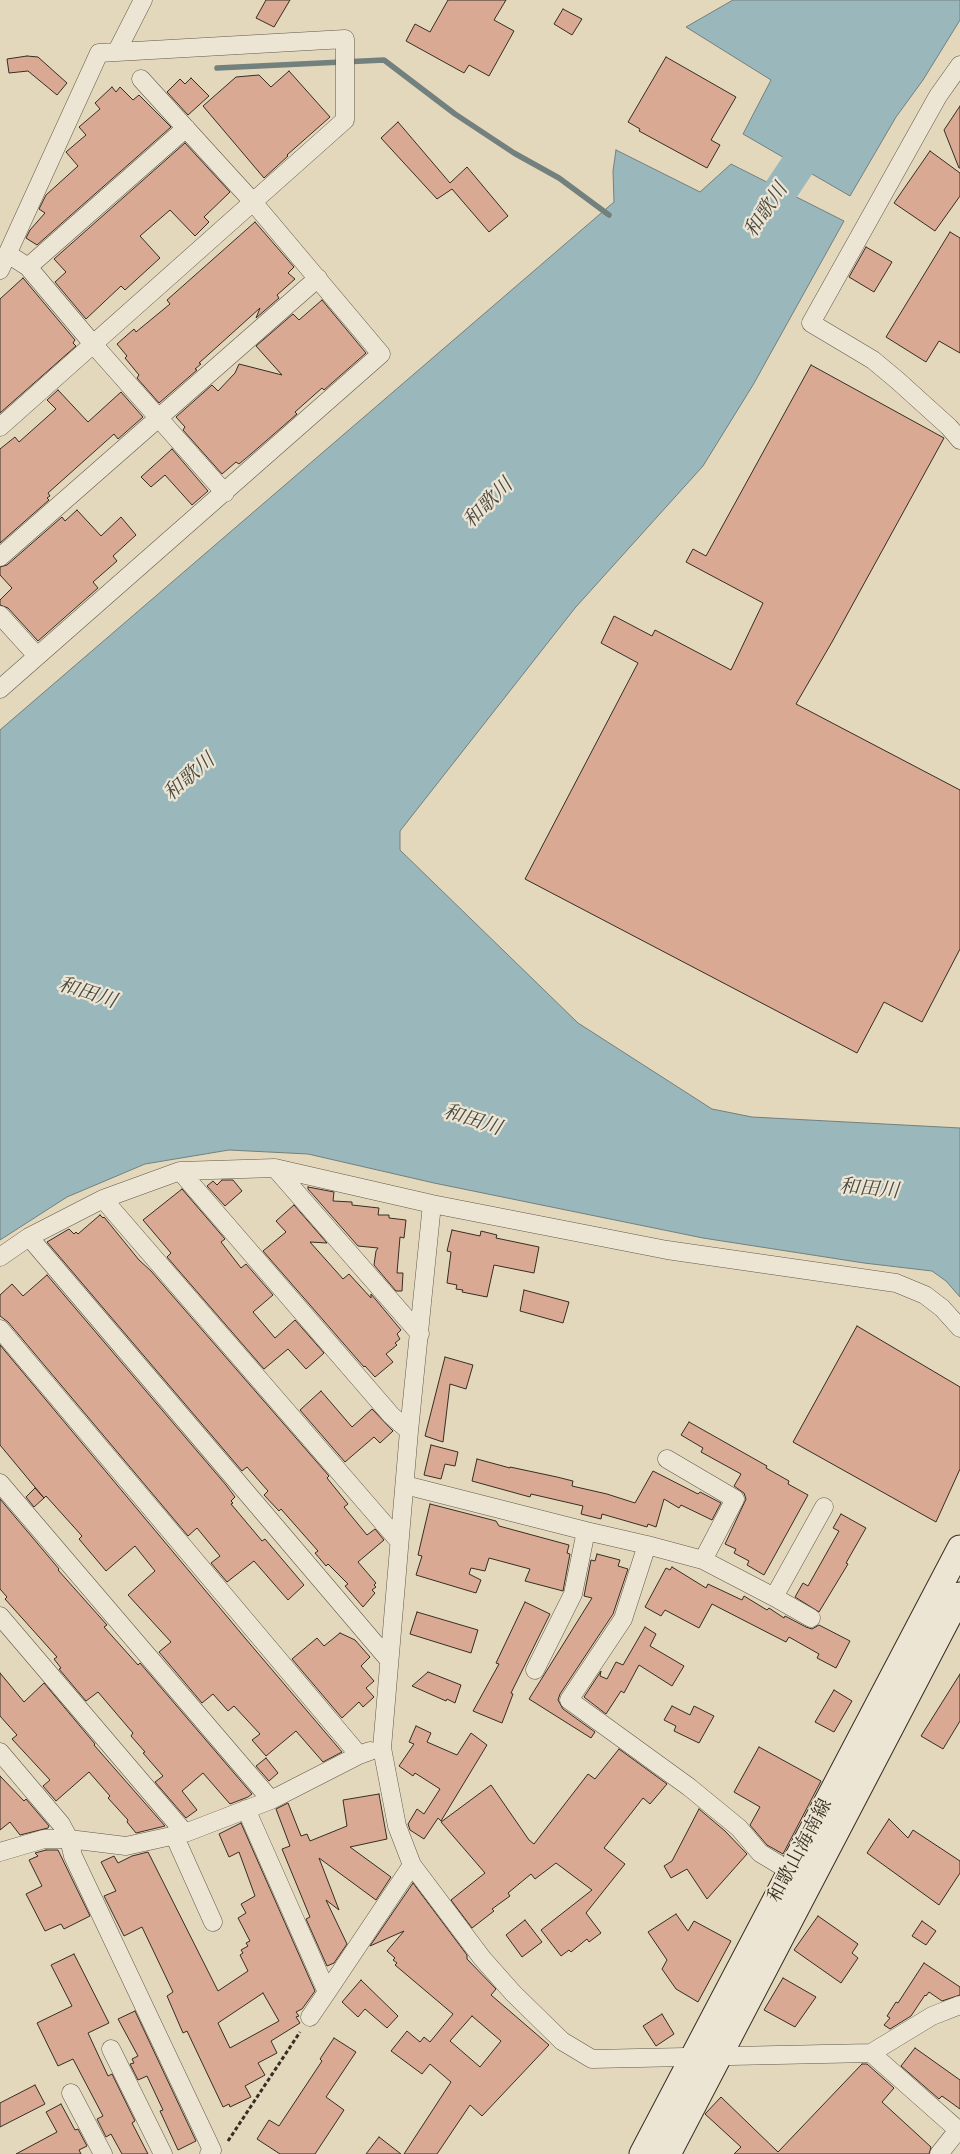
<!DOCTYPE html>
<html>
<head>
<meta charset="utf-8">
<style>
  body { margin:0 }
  canvas { display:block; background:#e3d7bc }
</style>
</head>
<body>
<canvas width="960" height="2154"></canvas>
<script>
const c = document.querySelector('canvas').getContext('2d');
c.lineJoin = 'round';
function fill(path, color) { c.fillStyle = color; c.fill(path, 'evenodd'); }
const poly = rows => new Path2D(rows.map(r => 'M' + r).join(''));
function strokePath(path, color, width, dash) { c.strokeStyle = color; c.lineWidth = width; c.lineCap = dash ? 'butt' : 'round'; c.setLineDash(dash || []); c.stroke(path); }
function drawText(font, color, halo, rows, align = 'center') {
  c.font = font + ' Cardo,"Noto Serif JP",serif'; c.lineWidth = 4.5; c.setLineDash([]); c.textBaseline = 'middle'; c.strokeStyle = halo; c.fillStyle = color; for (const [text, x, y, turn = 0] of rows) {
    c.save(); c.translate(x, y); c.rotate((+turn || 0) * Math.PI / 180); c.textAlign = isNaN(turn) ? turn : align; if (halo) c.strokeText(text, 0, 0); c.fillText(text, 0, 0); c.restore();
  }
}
const water = poly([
  [733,0,960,0,960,20,923,80,896,117,850,196,743,134,771,80,686,27,733,0],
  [616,150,700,192,731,164,844,221,753,385,703,466,575,608,400,831,400,850,578,1023,712,1109,752,1117,960,1128,960,1297,946,1281,932,1271,864,1263,703,1238,434,1183,308,1154,229,1150,145,1164,67,1197,0,1240,0,730,614,202,613,171,616,150]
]);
const stream = poly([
  [217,68,384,60,455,114,514,153,559,178,609,215]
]);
const river = poly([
  [755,229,823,127]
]);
const building = poly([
  [266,0,290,0,274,27,256,18,266,0],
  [448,0,506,0,494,20,514,31,489,76,469,65,464,73,406,41,415,24,430,32,448,0],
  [563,9,582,19,572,35,554,24,563,9],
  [27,56,38,57,67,83,57,95,28,71,9,73,7,59,27,56],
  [666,57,736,97,711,140,720,145,707,168,639,131,640,129,628,122,666,57],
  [289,71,330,117,287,155,288,156,264,178,203,106,236,77,259,75,271,87,289,71],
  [191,78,209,96,188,115,167,92,180,79,185,84,191,78],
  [112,87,116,92,120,87,133,100,139,95,171,127,37,245,26,238,30,230,45,213,39,209,46,195,78,166,66,152,86,135,79,127,100,109,95,103,112,87],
  [960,106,960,168,959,168,944,130,960,106],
  [398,122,450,183,467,167,508,216,489,232,452,189,437,199,381,138,398,122],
  [185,143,230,192,204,217,209,222,195,236,170,210,140,236,160,258,125,290,121,286,86,319,55,282,66,272,54,259,185,143],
  [930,151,960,173,960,196,935,231,894,203,930,151],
  [255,222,294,267,288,273,295,279,277,295,279,298,256,318,260,308,199,363,201,364,195,369,197,370,159,403,137,378,139,375,125,358,127,356,117,344,134,329,136,332,170,304,167,300,255,222],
  [950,232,960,238,960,353,939,341,926,362,886,337,950,232],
  [866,247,892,262,874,292,849,277,866,247],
  [23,278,75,340,73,343,76,346,0,413,0,299,23,278],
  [322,300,366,353,324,390,322,388,295,412,297,414,251,454,239,464,236,462,222,474,183,430,185,427,176,417,212,385,218,391,235,373,239,364,282,375,256,346,293,314,299,320,322,300],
  [811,365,944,438,832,642,796,704,960,790,960,949,922,1022,884,1002,857,1053,525,879,638,663,601,643,614,616,652,636,655,630,731,670,763,603,686,562,693,549,706,556,811,365],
  [58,390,88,422,121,392,143,417,118,439,114,434,48,493,50,496,47,498,49,500,0,543,0,449,15,437,19,442,56,409,47,400,58,390],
  [172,449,208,491,192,505,165,475,151,487,141,477,172,449],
  [77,510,101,536,121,517,136,535,113,556,117,561,93,582,98,588,38,641,8,608,0,605,0,600,12,588,0,575,0,567,7,565,62,517,65,521,77,510],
  [222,1180,233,1180,242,1191,225,1206,207,1186,213,1181,217,1185,222,1180],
  [308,1187,334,1192,333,1201,352,1202,352,1205,379,1208,378,1215,389,1215,389,1218,406,1220,404,1238,400,1237,397,1273,403,1273,402,1291,396,1291,374,1265,376,1251,378,1248,358,1246,308,1189,308,1187],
  [182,1189,225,1239,221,1242,241,1268,246,1264,273,1295,253,1312,275,1338,295,1320,324,1353,306,1369,288,1349,264,1369,167,1257,171,1253,143,1220,182,1189],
  [294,1205,327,1243,310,1242,343,1279,349,1274,371,1298,371,1294,401,1330,397,1334,400,1339,395,1343,397,1345,386,1354,393,1362,375,1377,365,1366,364,1367,263,1251,286,1232,276,1221,294,1205],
  [100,1215,103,1218,104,1217,139,1260,151,1271,329,1476,327,1478,348,1504,344,1507,367,1535,375,1529,384,1540,358,1562,376,1583,374,1585,376,1587,372,1590,375,1593,363,1607,345,1586,348,1584,328,1564,326,1566,315,1553,318,1551,281,1509,279,1511,264,1495,268,1491,247,1467,242,1471,47,1242,69,1229,74,1234,76,1232,78,1234,100,1215],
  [452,1230,480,1236,481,1231,497,1235,496,1238,539,1247,534,1273,494,1265,487,1297,462,1292,463,1290,456,1289,457,1285,447,1283,451,1252,447,1251,452,1230],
  [47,1275,226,1485,235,1497,231,1501,233,1503,231,1504,262,1541,265,1539,304,1585,288,1600,254,1561,227,1582,211,1563,220,1556,197,1528,188,1536,8,1322,0,1316,0,1295,12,1284,23,1296,47,1275],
  [524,1290,569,1302,563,1323,520,1311,524,1290],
  [857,1326,960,1387,960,1469,936,1522,793,1442,857,1326],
  [0,1345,245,1638,342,1752,323,1762,296,1731,266,1756,252,1740,260,1734,234,1706,228,1711,213,1694,202,1703,159,1652,171,1642,128,1595,155,1571,135,1546,106,1571,79,1539,82,1536,46,1496,44,1498,0,1445,0,1345],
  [445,1357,473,1365,466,1389,450,1384,443,1442,425,1436,445,1357],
  [321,1391,352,1427,372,1409,393,1431,380,1443,374,1437,345,1462,300,1410,321,1391],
  [689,1422,767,1466,766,1468,789,1481,788,1484,808,1495,764,1575,747,1565,749,1561,734,1553,736,1549,725,1544,746,1499,744,1493,734,1486,741,1474,701,1452,703,1448,681,1435,689,1422],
  [431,1445,458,1452,455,1466,445,1464,441,1479,424,1475,431,1445],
  [477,1459,510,1468,510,1467,557,1477,573,1481,572,1486,607,1494,635,1503,653,1471,698,1494,700,1492,721,1503,712,1520,681,1505,679,1508,664,1499,656,1527,648,1524,647,1527,602,1514,601,1519,581,1514,583,1506,531,1494,530,1497,472,1481,477,1459],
  [35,1488,44,1498,34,1507,26,1497,35,1488],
  [0,1499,59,1569,58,1570,107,1625,104,1627,138,1665,140,1663,252,1794,248,1797,230,1804,203,1773,182,1791,197,1810,186,1818,155,1782,163,1776,143,1753,145,1752,131,1736,133,1733,121,1719,98,1692,86,1701,59,1669,61,1668,54,1659,57,1657,5,1599,7,1597,0,1589,0,1499],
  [430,1504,496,1521,499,1526,569,1545,567,1553,570,1554,563,1591,525,1581,530,1569,489,1558,485,1571,471,1568,469,1574,481,1580,476,1593,416,1575,422,1556,418,1555,430,1504],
  [841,1514,866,1528,846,1563,848,1564,819,1612,795,1597,803,1583,808,1586,839,1531,833,1528,841,1514],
  [597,1554,620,1560,618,1566,628,1569,613,1614,560,1694,558,1700,563,1709,595,1732,591,1738,529,1699,592,1598,584,1596,591,1560,595,1561,597,1554],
  [672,1567,706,1588,708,1584,742,1600,744,1596,767,1610,769,1608,784,1618,785,1616,806,1627,812,1629,819,1625,850,1641,836,1668,817,1658,819,1654,789,1637,786,1642,712,1604,699,1628,665,1610,661,1616,645,1607,666,1568,670,1570,672,1567],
  [525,1602,550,1614,511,1693,513,1694,502,1723,473,1711,499,1664,496,1663,525,1602],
  [417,1612,478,1630,471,1653,410,1634,417,1612],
  [645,1627,656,1634,650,1646,684,1666,672,1686,639,1665,624,1693,621,1691,606,1714,584,1697,601,1671,600,1676,607,1679,616,1662,623,1665,645,1627],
  [340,1633,355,1640,370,1657,361,1666,374,1681,366,1688,374,1697,363,1707,359,1702,342,1718,292,1659,317,1638,324,1646,340,1633],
  [428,1672,461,1685,455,1703,447,1699,446,1701,412,1686,428,1672],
  [0,1673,24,1702,44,1683,95,1744,94,1745,165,1826,136,1833,127,1822,128,1820,108,1798,110,1796,89,1772,56,1801,43,1786,50,1780,12,1739,17,1735,0,1716,0,1673],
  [960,1674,960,1721,943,1749,921,1736,960,1674],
  [834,1690,852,1701,834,1732,815,1722,834,1690],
  [672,1706,690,1715,694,1706,714,1716,699,1743,674,1731,676,1726,664,1720,672,1706],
  [416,1726,431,1733,427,1742,457,1755,471,1733,487,1745,441,1821,438,1818,424,1839,410,1830,408,1824,417,1809,424,1814,440,1789,415,1773,413,1776,399,1766,414,1744,409,1742,416,1726],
  [759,1747,821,1781,783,1854,767,1845,750,1825,760,1807,734,1792,759,1747],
  [619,1749,667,1784,650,1804,643,1798,604,1848,625,1864,586,1913,601,1933,589,1942,587,1939,571,1952,569,1950,561,1956,541,1930,592,1890,556,1863,535,1879,531,1874,508,1893,510,1896,492,1909,494,1911,472,1928,451,1900,485,1873,441,1822,491,1785,529,1840,534,1844,588,1774,595,1779,619,1749],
  [266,1758,278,1773,269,1781,256,1766,266,1758],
  [0,1776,24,1801,26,1799,49,1826,48,1828,20,1835,10,1822,0,1830,0,1776],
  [379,1794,387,1839,350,1847,391,1877,376,1900,319,1858,339,1910,326,1900,347,1944,334,1963,327,1966,306,1919,310,1917,282,1849,290,1846,276,1809,288,1803,301,1836,307,1834,310,1841,347,1826,343,1800,379,1794],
  [699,1809,725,1831,747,1854,707,1899,687,1869,671,1878,664,1866,672,1861,699,1809],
  [889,1819,908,1838,913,1830,960,1861,960,1873,939,1905,867,1853,889,1819],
  [241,1823,315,1991,302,2009,296,2012,299,2016,296,2017,300,2023,271,2041,277,2053,258,2063,265,2075,245,2086,251,2097,230,2107,229,2104,223,2107,187,2031,183,2033,167,1996,173,1992,142,1927,124,1936,104,1896,116,1891,101,1862,114,1856,118,1863,132,1856,148,1852,218,1991,248,1971,240,1955,243,1953,241,1950,248,1946,246,1943,250,1941,238,1918,246,1913,241,1904,255,1896,239,1852,229,1857,219,1834,241,1823],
  [263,1993,279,2021,230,2048,218,2023,263,1993],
  [46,1850,58,1850,90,1916,64,1929,61,1924,45,1931,26,1894,42,1886,29,1860,38,1856,35,1853,46,1850],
  [413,1883,467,1955,467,1959,496,1989,491,1995,549,2045,482,2116,470,2105,437,2154,404,2154,451,2082,430,2064,422,2074,391,2051,407,2031,420,2042,424,2037,430,2042,453,2014,395,1965,397,1963,393,1960,395,1958,387,1951,404,1931,370,1946,413,1883],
  [472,2016,501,2041,480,2067,450,2041,472,2016],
  [676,1914,688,1931,694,1921,731,1941,698,2002,676,1989,662,1969,667,1960,648,1932,676,1914],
  [818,1916,858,1944,852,1953,858,1958,841,1983,794,1950,818,1916],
  [525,1920,542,1942,522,1957,506,1935,525,1920],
  [922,1921,936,1931,926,1945,912,1936,922,1921],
  [74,1954,109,2023,88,2033,108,2076,112,2074,135,2121,132,2123,148,2154,122,2154,111,2134,106,2137,97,2119,103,2116,73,2059,58,2066,37,2023,72,2006,51,1965,74,1954],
  [924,1963,960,1987,960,1995,942,2001,929,1992,926,1996,925,1995,911,2016,890,2029,884,2025,890,2018,887,2016,896,2002,898,2003,924,1963],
  [783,1978,816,1997,795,2027,764,2010,783,1978],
  [361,1980,398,2016,387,2028,365,2009,358,2017,342,2002,361,1980],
  [135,2011,196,2141,178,2150,160,2111,163,2110,147,2076,138,2080,130,2064,134,2063,132,2059,138,2056,118,2019,135,2011],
  [662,2014,674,2034,656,2046,643,2026,662,2014],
  [334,2038,356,2052,326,2097,344,2110,315,2154,280,2154,257,2139,269,2120,279,2126,322,2061,320,2059,334,2038],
  [915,2048,960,2080,960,2109,942,2096,939,2099,901,2066,915,2048],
  [862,2064,867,2064,894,2088,882,2102,931,2147,929,2154,734,2154,741,2147,705,2114,721,2097,778,2152,862,2064],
  [35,2085,45,2104,0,2127,0,2103,35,2085],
  [61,2104,75,2130,78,2129,87,2146,79,2150,81,2154,16,2154,57,2132,46,2112,61,2104],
  [379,2137,401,2154,366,2154,379,2137]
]);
const path = poly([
  [228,2141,300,2032]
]);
const street = poly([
  [117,51,143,0],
  [960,65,938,96,811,323,873,360,897,380,949,427,960,440],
  [8,254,28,267,93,344,225,493],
  [28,267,186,128],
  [0,270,99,53,345,39,345,120,0,427],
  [0,557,318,278],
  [0,615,37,656],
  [0,689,381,354,253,202,141,79],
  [275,1168,420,1334],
  [180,1171,391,1415,409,1431],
  [103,1199,399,1541],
  [432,1204,409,1431,382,1748,397,1826,412,1865,482,1958,513,1993,562,2041,592,2059,871,2053,932,2016,960,2005],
  [29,1237,389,1660],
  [0,1257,29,1237,103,1199,180,1171,275,1168,432,1204,667,1250,896,1283,925,1295,942,1308,960,1328],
  [0,1329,359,1755],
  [667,1459,735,1499,703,1560,774,1597],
  [0,1483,271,1800],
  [405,1485,586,1531],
  [703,1560,647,1545,623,1619,569,1700,689,1787,739,1828,760,1853,800,1877],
  [0,1616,185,1833],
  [811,1618,774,1597,824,1507],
  [535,1670,573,1594,586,1531,647,1545],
  [0,1752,61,1824,69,1839,73,1856,212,2150,209,2154],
  [246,1809,327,1992,412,1865],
  [174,1835,213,1922],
  [0,1852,44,1839,69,1839,126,1846,185,1833,271,1800,359,1755,370,1751],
  [310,2017,327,1992],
  [111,2049,163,2154],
  [871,2053,958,2130,939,2154],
  [71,2093,103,2154]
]);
const secondary = poly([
  [642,2154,960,1548],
  [668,2154,960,1595]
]);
const streetNames = [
  ["和歌山海南線",801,1851,-62]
];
const waterNames = [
  ["和歌川",767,211,-56],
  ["和歌川",489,504,-45],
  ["和歌川",190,778,-41],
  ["和田川",87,994,18],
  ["和田川",472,1121,18],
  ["和田川",869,1190,5]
];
fill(water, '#9ab7bb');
strokePath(water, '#72807e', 1);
strokePath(stream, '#72807e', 5.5);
strokePath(river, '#9ab7bb', 34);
fill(building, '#d9a994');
strokePath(building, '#372e23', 1);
strokePath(street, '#625849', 19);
strokePath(secondary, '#372e23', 27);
strokePath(path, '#372e23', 3, [4, 2.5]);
strokePath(street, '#ede5d3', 18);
strokePath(secondary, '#ede5d3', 25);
drawText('19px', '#372e23', '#ede5d3', streetNames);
drawText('italic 20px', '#4b4941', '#ede5d3', waterNames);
</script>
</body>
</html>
